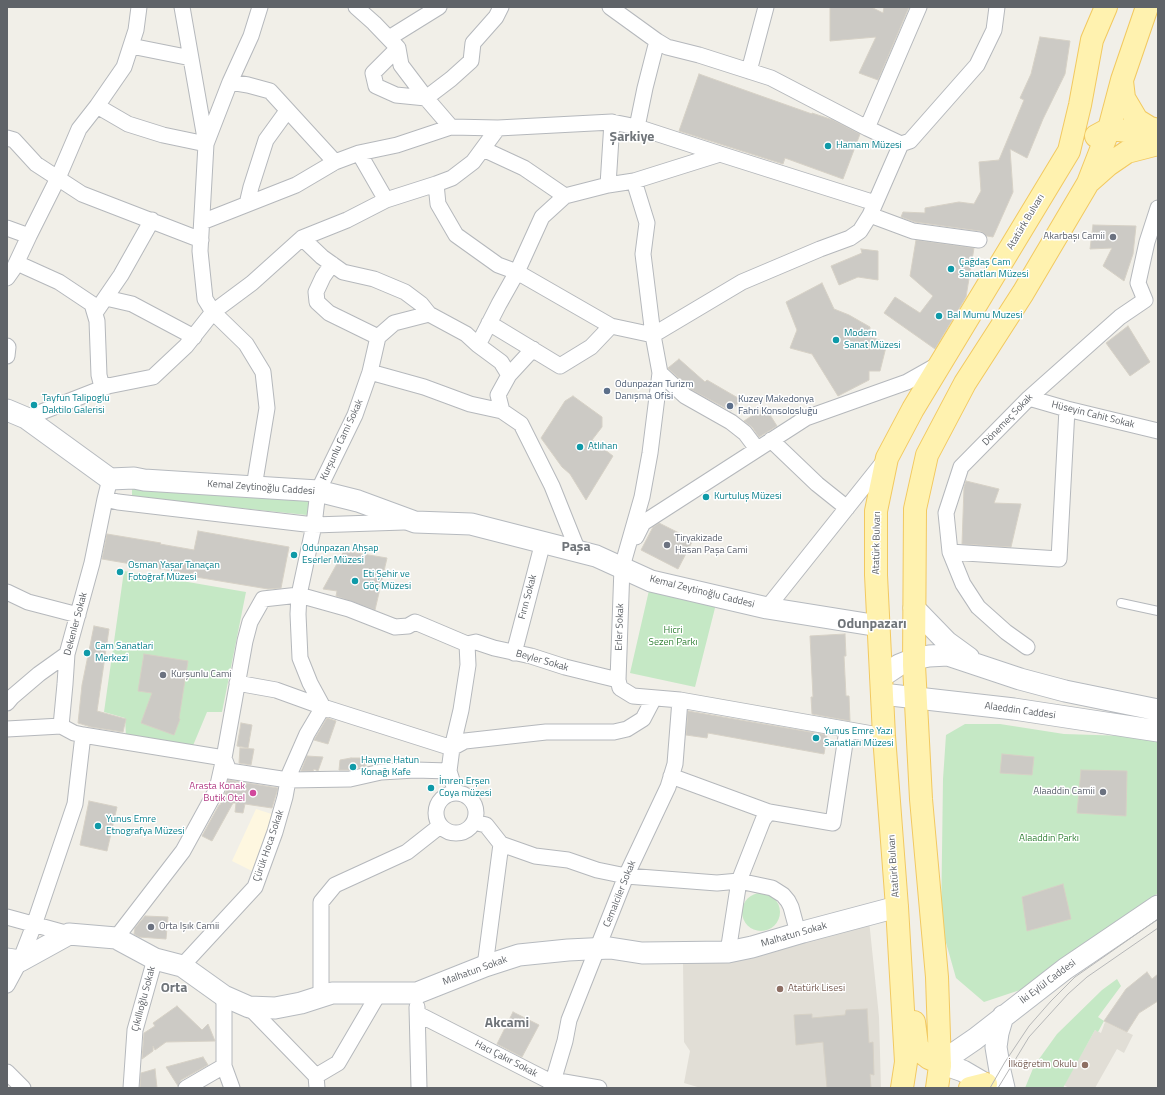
<!DOCTYPE html>
<html>
<head>
<meta charset="utf-8">
<style>
  body { margin:0 }
  #map { position:relative; width:1165px; height:1095px; overflow:hidden; background:#f1efe8; font-family:"Titillium Web",sans-serif }
  canvas { display:block }
  .frame { position:absolute; inset:0; border:8px solid #5f6368; pointer-events:none }
</style>
</head>
<body>
<div id="map">
<canvas width="1165" height="1095"></canvas>
<div class="frame"></div>
</div>
<script>
const c = document.querySelector('canvas').getContext('2d');
c.lineJoin = 'round';
function fill(path, color) { c.fillStyle = color; c.fill(path, 'evenodd'); }
const poly = rows => new Path2D(rows.map(r => 'M' + r).join(''));
function strokePath(path, color, width, dash) { c.strokeStyle = color; c.lineWidth = width; c.lineCap = dash ? 'butt' : 'round'; c.setLineDash(dash || []); c.stroke(path); }
function drawText(font, color, halo, rows, align = 'center') {
  c.font = font + ' "Titillium Web",sans-serif'; c.lineWidth = 3; c.setLineDash([]); c.textBaseline = 'middle'; c.strokeStyle = halo; c.fillStyle = color; for (const [text, x, y, turn = 0] of rows) {
    c.save(); c.translate(x, y); c.rotate((+turn || 0) * Math.PI / 180); c.textAlign = isNaN(turn) ? turn : align; if (halo) c.strokeText(text, 0, 0); c.fillText(text, 0, 0); c.restore();
  }
}
const commercial = poly([
  [256,809,278,816,256,873,232,861]
]);
const education = poly([
  [869,920,879,1017,881,1088,701,1088,684,1083,690,1051,684,1042,683,962],
  [1105,1022,1133,1035,1124,1053,1117,1049,1095,1088,1069,1088,1064,1085,1095,1030,1101,1033]
]);
const green = poly([
  [132,479,310,494,307,515,132,497],
  [124,571,246,592,222,712,207,712,192,748,126,736,125,718,104,712],
  [650,586,716,604,695,687,630,673],
  [965,724,1000,724,1064,734,1158,737,1158,893,1112,925,1023,989,984,1002,956,978,941,925,943,779,946,735],
  '742 912a19 19 0 1 1 38 0a19 19 0 1 1-38 0Z',
  [1117,979,1121,986,1098,1017,1104,1021,1098,1032,1095,1030,1063,1088,1025,1088,1034,1066,1057,1034,1102,990]
]);
const building = poly([
  [830,7,871,7,883,13,884,7,909,7,878,80,859,73,876,37,830,41,830,7],
  [1040,37,1070,41,1065,74,1043,119,1027,158,1010,149,1013,192,993,237,987,236,984,233,980,231,915,222,901,217,903,212,925,213,925,208,959,202,974,204,981,191,979,162,999,160,1024,100,1020,98,1031,74,1040,37],
  [699,74,812,114,812,113,833,120,860,134,843,179,785,158,783,164,679,131,699,74],
  [1093,225,1136,226,1133,254,1124,281,1103,266,1112,248,1090,249,1093,225],
  [916,240,974,248,966,297,935,349,884,313,895,297,920,313,933,296,910,276,916,240],
  [861,249,878,251,878,280,858,277,839,285,831,266,862,253,861,249],
  [822,283,834,309,849,315,870,327,869,336,887,343,880,371,869,371,869,380,838,396,812,354,790,348,797,330,786,302,822,283],
  [1128,326,1150,362,1130,376,1106,343,1128,326],
  [679,359,705,382,707,380,738,398,738,403,731,411,690,389,668,368,679,359],
  [573,396,602,417,602,427,592,440,613,456,586,500,570,474,562,467,541,438,565,401,573,396],
  [765,407,777,426,759,437,752,427,744,421,765,407],
  [966,481,999,489,994,503,1021,504,1011,547,962,544,964,487,966,481],
  [659,523,693,540,678,569,641,550,653,527,659,523],
  [198,531,289,547,281,588,268,589,190,576,190,574,102,559,107,534,161,543,160,544,194,550,198,531],
  [344,551,387,558,375,610,336,596,337,591,323,589,344,551],
  [94,626,109,629,97,711,126,719,123,732,91,727,78,723,82,685,94,626],
  [845,634,846,656,844,656,846,696,849,696,850,721,812,714,811,697,813,697,810,636,845,634],
  [144,654,188,661,179,718,180,719,174,735,141,723,152,693,138,691,144,654],
  [688,711,827,735,824,754,708,733,707,738,686,735,688,711],
  [327,718,336,721,328,744,314,740,327,718],
  [241,723,252,725,248,748,237,746,241,723],
  [240,748,254,749,251,765,239,763,240,748],
  [1002,754,1034,757,1032,775,1000,773,1002,754],
  [307,756,323,757,318,771,314,769,313,771,301,771,307,756],
  [351,758,366,758,366,766,349,770,339,770,340,760,351,758],
  [1081,770,1127,771,1126,816,1077,813,1081,770],
  [228,780,278,788,276,795,272,808,245,804,243,813,235,812,236,803,233,803,212,841,202,836,219,805,220,805,226,791,228,780],
  [89,801,117,807,107,851,80,845,89,801],
  [1063,884,1071,919,1027,931,1022,897,1063,884],
  [145,916,168,917,166,939,139,937,134,934,135,928,145,916],
  [1147,972,1152,979,1158,974,1158,1001,1139,1013,1127,1032,1104,1021,1126,989,1147,972],
  [177,1006,202,1030,208,1024,215,1041,166,1042,155,1050,153,1046,153,1051,142,1059,144,1033,155,1026,153,1023,177,1006],
  [867,1009,869,1043,873,1042,874,1075,870,1074,871,1088,827,1088,823,1042,796,1045,794,1015,812,1014,812,1018,845,1015,846,1010,867,1009],
  [513,1012,539,1025,522,1057,497,1044,513,1012],
  [203,1057,208,1065,181,1080,178,1086,166,1067,203,1057],
  [155,1069,157,1088,140,1088,141,1073,155,1069]
]);
const lane = poly([
  [1121,603,1158,611]
]);
const street = poly([
  [182,7,206,144,200,251,205,299,213,312,246,344,263,372,267,408,254,487],
  [356,7,374,23,398,48,373,73,376,86,396,95,426,98,451,127,498,128,612,122],
  [610,7,657,41,667,47,699,55,771,78,867,128,901,144],
  [389,38,439,7],
  [131,46,191,58],
  [398,48,401,65,426,98,451,79,471,61,473,43,496,17,501,7],
  [749,71,766,7],
  [230,82,248,85,270,91,335,162],
  [97,106,128,124,163,135,206,144,230,82,251,36,260,7],
  [637,127,645,88,657,41],
  [867,128,919,7],
  [7,138,14,140,36,164,82,194,201,240],
  [483,149,524,168,565,196],
  [359,153,386,200],
  [634,181,647,223,643,254,653,335,660,373,650,453,642,497,622,567,618,680,620,688,633,696,680,700,884,736],
  [436,184,438,204,456,235,498,265,517,272,542,217,565,196,608,185,634,181,720,154,875,203],
  [608,185,612,122,637,127,720,154],
  [247,204,251,187,266,140,287,111],
  [870,215,913,231,979,240],
  [202,222,296,185,335,162,359,153,397,145,451,127],
  [7,228,29,236],
  [17,263,59,282,92,304,97,321,99,375,101,383,108,386,153,377,186,346,213,312,252,283,302,238,347,220,386,200,436,184,452,178,473,162,498,128],
  [332,264,323,277,316,292,317,302,329,313,378,337],
  [7,278,14,268,29,236,58,178,79,129,97,106,124,67,136,30,139,7],
  [106,298,132,304,194,337],
  [95,313,121,275,152,220],
  [429,314,466,334,478,345,501,362,509,375,498,395,502,411,521,424,552,486,578,551],
  [489,323,560,366,591,347,611,326,653,335,742,282,820,249,850,238,860,231,870,215,901,144,910,141,977,65,994,30,997,7],
  [478,345,499,304,517,272,611,326],
  [7,346,8,347,7,356],
  [370,372,424,387,470,404,502,411],
  [660,373,685,396,731,422,745,433,757,449],
  [509,375,533,349],
  [1029,398,1067,409,1158,431],
  [26,418,108,386],
  [771,440,817,484,847,508],
  [110,479,105,499,118,502,314,525,404,522],
  [636,537,643,523,806,418,907,382,939,364],
  [950,552,1059,559,1067,409],
  [7,592,28,602,78,615],
  [767,608,885,460],
  [467,644,476,642,494,648,531,656,565,667,618,680],
  [1027,647,1006,632,978,607,963,584,950,552,946,513,961,467,1029,398,1120,317,1145,300,1138,283,1147,242,1158,208],
  [514,653,543,542],
  [7,703,12,697,39,674,67,654],
  [7,729,61,726],
  [83,735,74,733,61,726,65,684,67,654,92,563,105,499],
  [671,776,769,812,833,823,847,730],
  '436 813a20 20 0 1 1 40 0a20 20 0 1 1-40 0Z',
  [456,793,449,771,452,748,465,741,546,732,614,732,627,729,643,719,654,698],
  [474,822,486,825,501,844,485,966],
  [501,844,535,856,568,860,597,870,626,876,717,883,739,881,772,888,783,895,788,901,791,907,798,933],
  [7,917,69,934],
  [116,938,183,851,217,789,224,758,245,641,250,622,263,599,299,595,349,609,395,627,408,626,415,622,467,644,468,665,461,710,452,748,323,707,310,683,300,658,298,614,299,595,314,525,318,491,355,415,370,372,378,337,394,323,429,314,421,304,405,292,374,279,343,272,322,257,302,238],
  [728,952,739,881,763,820,769,812],
  [182,966,255,887,275,832,285,797,289,775,307,734,323,707,276,690,237,683],
  [7,985,20,961,34,925,75,804,83,735,224,758,229,771,288,780,350,779,381,772,415,770,449,771],
  [224,996,224,1066,232,1088],
  [321,997,321,902,335,885,407,852,440,826],
  [249,1007,316,1076,317,1088],
  [417,1007,419,1088],
  [418,1014,553,1083,564,1082,599,1088],
  [7,1072,23,1088],
  [316,1076,338,1063,379,993],
  [131,1088,135,1030,155,959],
  [186,1088,224,1066],
  [551,1088,565,1041,569,1020,626,876,668,787,675,764,680,700]
]);
const secondary = poly([
  [7,410,26,418,110,479,134,478,144,480,318,491,358,501,415,522,471,524,596,556,651,581,767,608,879,626],
  [914,608,947,642,969,658],
  [881,677,899,665,914,659,929,656,948,655,1020,679,1065,691,1158,710],
  [882,694,1014,709,1158,731],
  [7,959,20,961,69,934,116,938,155,959,182,966,224,996,249,1007,275,1008,301,1003,332,993,417,993,485,966,519,955,568,950,610,948,642,953,728,952,752,947,803,932,897,907],
  [1003,1016,998,1033,996,1047,1000,1071,1004,1088],
  [940,1063,975,1039,1065,969,1158,906],
  [940,1063,963,1071,992,1088]
]);
const primary = poly([
  [1122,81,1124,98,1137,120,1150,128,1158,130],
  [1096,136,1109,129,1158,134],
  [1090,181,1108,165,1127,152,1158,144],
  [914,1022,917,1045,920,1051,929,1058,940,1063],
  [902,1088,906,1062,897,907,884,736,876,575,876,511,887,458,913,409,1069,151,1080,105,1092,40,1106,7],
  [937,1088,940,1066,937,977,921,799,914,665,915,509,927,455,965,383,1023,293,1088,183,1109,129,1122,80,1147,7],
  [970,1088,986,1084]
]);
const tram = poly([
  [990,1088,1005,1062,1029,1026,1051,1001,1075,977,1158,919],
  [998,1088,1029,1037,1068,994,1087,977,1158,928]
]);
const markers = [
  [828,146,4,"#0f9aa8"],
  [1113,237,4,"#6b7280"],
  [951,269,4,"#0f9aa8"],
  [939,316,4,"#0f9aa8"],
  [836,340,4,"#0f9aa8"],
  [607,391,4,"#5c6f8a"],
  [34,405,4,"#0f9aa8"],
  [730,406,4,"#5c6f8a"],
  [580,447,4,"#0f9aa8"],
  [706,497,4,"#0f9aa8"],
  [667,545,4,"#6b7280"],
  [294,555,4,"#0f9aa8"],
  [120,572,4,"#0f9aa8"],
  [355,581,4,"#0f9aa8"],
  [87,653,4,"#0f9aa8"],
  [163,675,4,"#6b7280"],
  [816,738,4,"#0f9aa8"],
  [353,767,4,"#0f9aa8"],
  [431,788,4,"#0f9aa8"],
  [1103,792,4,"#6b7280"],
  [253,793,4,"#d1479c"],
  [98,826,4,"#0f9aa8"],
  [151,927,4,"#6b7280"],
  [780,989,4,"#8d6e63"],
  [1085,1065,4,"#8d6e63"]
];
const cultureNames = [
  ["Hamam Müzesi",836,146],
  ["Çağdaş Cam",959,263],
  ["Sanatları Müzesi",959,275],
  ["Bal Mumu Muzesi",947,316],
  ["Modern",844,334],
  ["Sanat Müzesi",844,346],
  ["Tayfun Talipoglu",42,399],
  ["Daktilo Galerisi",42,411],
  ["Atlıhan",588,447],
  ["Kurtuluş Müzesi",714,497],
  ["Odunpazarı Ahşap",302,549],
  ["Eserler Müzesi",302,561],
  ["Osman Yaşar Tanaçan",128,566],
  ["Fotoğraf Müzesi",128,578],
  ["Eti Şehir ve",363,575],
  ["Göç Müzesi",363,587],
  ["Cam Sanatlari",95,647],
  ["Merkezi",95,659],
  ["Yunus Emre Yazı",824,732],
  ["Sanatları Müzesi",824,744],
  ["Hayme Hatun",361,761],
  ["Konağı Kafe",361,773],
  ["İmren Erşen",439,782],
  ["Coya müzesi",439,794],
  ["Yunus Emre",106,820],
  ["Etnografya Müzesi",106,832]
];
const streetNames = [
  ["Atatürk Bulvarı",1026,222,-59],
  ["Hüseyin Cahit Sokak",1093,415,14],
  ["Dönemeç Sokak",1008,420,-46],
  ["Kurşunlu Cami Sokak",342,440,-65],
  ["Kemal Zeytinoğlu Caddesi",261,488,4],
  ["Atatürk Bulvarı",877,543,-89],
  ["Kemal Zeytinoğlu Caddesi",702,592,14],
  ["Fırın Sokak",528,597,-75],
  ["Dekenler Sokak",76,624,-75],
  ["Erler Sokak",620,627,-88],
  ["Beyler Sokak",542,661,16],
  ["Alaeddin Caddesi",1020,711,8],
  ["Çürük Hoca Sokak",269,846,-71],
  ["Atatürk Bulvarı",894,866,-94],
  ["Cemalciler Sokak",620,894,-68],
  ["Malhatun Sokak",794,935,-16],
  ["Malhatun Sokak",475,971,-20],
  ["İki Eylül Caddesi",1048,982,-37],
  ["Çıkıllıoğlu Sokak",144,999,-75],
  ["Hacı Çakır Sokak",506,1059,27]
];
const worshipNames = [
  ["Akarbaşı Camii",1105,237,"right"],
  ["Tiryakizade",675,539],
  ["Hasan Paşa Cami",675,551],
  ["Kurşunlu Cami",171,675],
  ["Alaaddin Camii",1095,792,"right"],
  ["Orta Işık Camii",159,927]
];
const serviceNames = [
  ["Odunpazarı Turizm",615,385],
  ["Danışma Ofisi",615,397],
  ["Kuzey Makedonya",738,400],
  ["Fahri Konsolosluğu",738,412]
];
const parkNames = [
  ["Hicri",673,631],
  ["Sezen Parkı",673,643],
  ["Alaaddin Parkı",1049,839]
];
const hotelNames = [
  ["Arasta Konak",245,787],
  ["Butik Otel",245,799]
];
const educationNames = [
  ["Atatürk Lisesi",788,989],
  ["İlköğretim Okulu",1077,1065,"right"]
];
const districtNames = [
  ["Şarkiye",632,138],
  ["Paşa",576,548],
  ["Odunpazarı",872,625],
  ["Orta",174,989],
  ["Akcami",507,1024]
];
fill(commercial, '#fef7e0');
fill(education, '#e1ded6');
fill(green, '#c5e8c5');
fill(building, '#cccac5');
strokePath(building, '#d6d1c6', 1);
strokePath(lane, '#b5b8bc', 10);
strokePath(street, '#b5b8bc', 17);
strokePath(secondary, '#b6babf', 23);
strokePath(primary, '#f2c960', 24);
strokePath(lane, '#fff', 8);
strokePath(street, '#fff', 15);
strokePath(secondary, '#fff', 21);
strokePath(primary, '#fff2af', 22);
strokePath(tram, '#b6b7b8', 1);
for (const [x, y, r, color] of markers) { const dot = new Path2D(); dot.arc(x, y, r, 0, 2 * Math.PI); c.fillStyle = color; c.fill(dot); strokePath(dot, '#fff', 1.5); }
drawText('10px', '#0d838f', '#fff', cultureNames, 'left');
drawText('10px', '#5f6368', '#fff', streetNames);
drawText('10px', '#5b616d', '#fff', worshipNames, 'left');
drawText('10px', '#4e5e75', '#fff', serviceNames, 'left');
drawText('10px', '#348238', '#fff', parkNames);
drawText('10px', '#b23c85', '#fff', hotelNames, 'right');
drawText('10px', '#785e54', '#fff', educationNames, 'left');
drawText('bold 14px', '#70757a', '#fff', districtNames);
</script>
</body>
</html>
